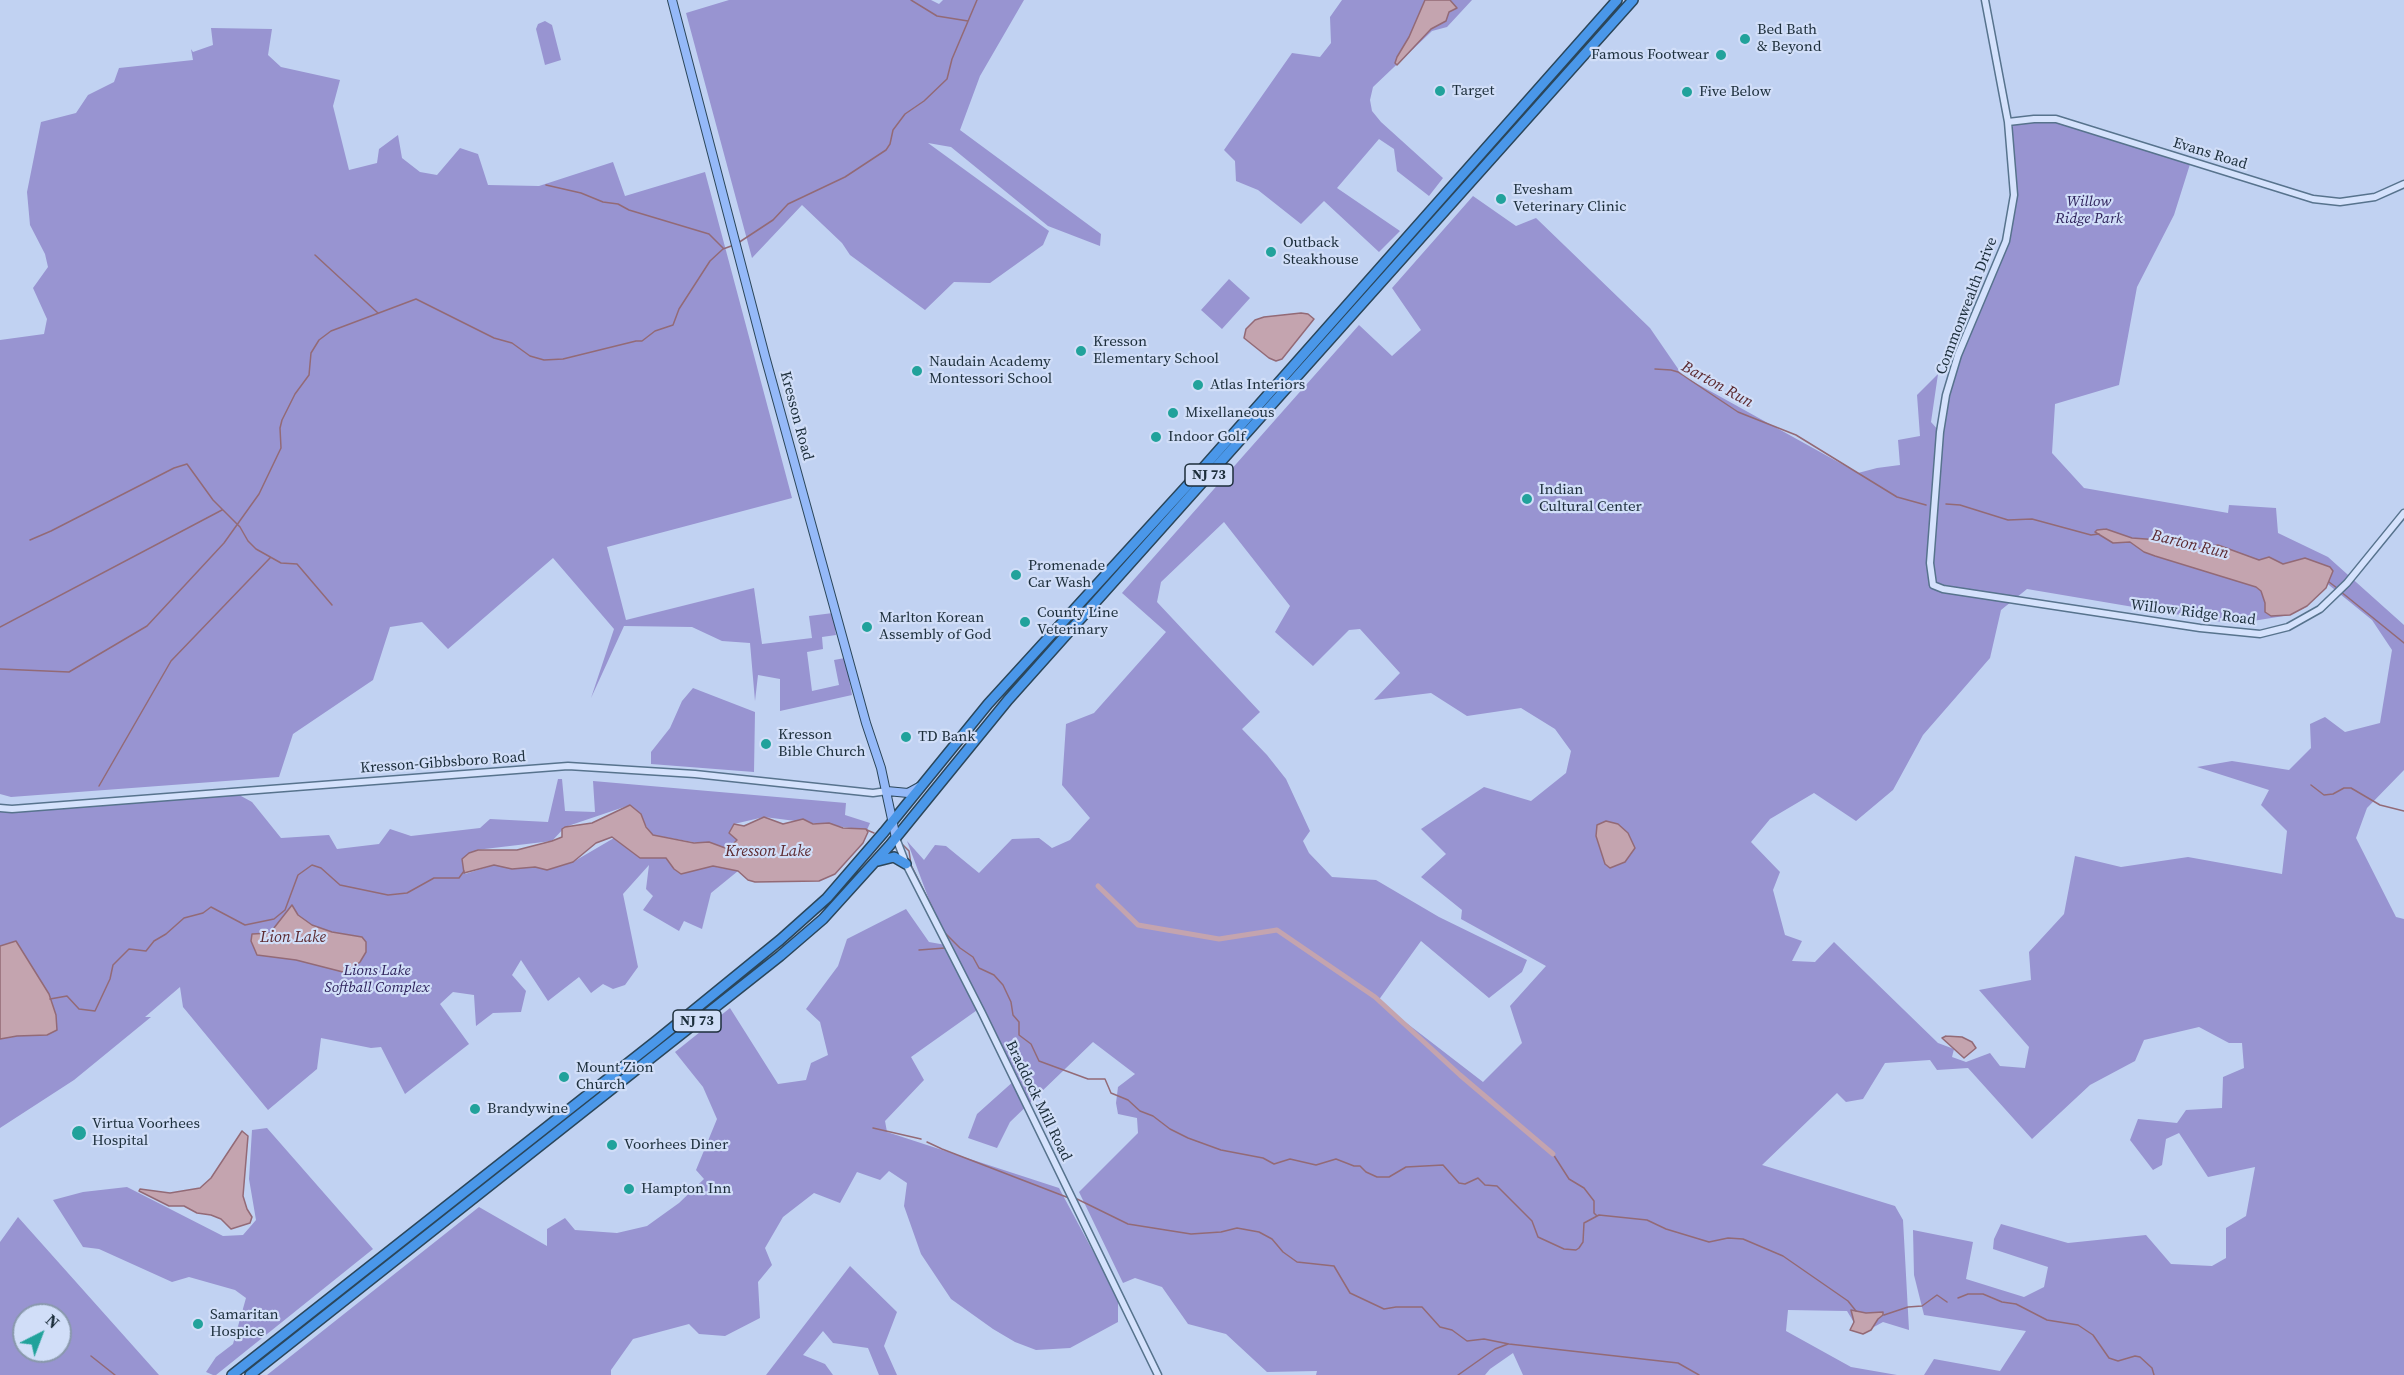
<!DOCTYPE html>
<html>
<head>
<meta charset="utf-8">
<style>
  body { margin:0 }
  #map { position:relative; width:2404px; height:1375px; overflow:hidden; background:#c1d2f2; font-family:"Source Serif 4",serif }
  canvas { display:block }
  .north { position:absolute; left:12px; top:1303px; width:60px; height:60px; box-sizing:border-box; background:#d1def8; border:2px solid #8998ac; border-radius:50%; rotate:42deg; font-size:16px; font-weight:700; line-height:24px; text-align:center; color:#1c2e3b }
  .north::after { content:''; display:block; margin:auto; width:21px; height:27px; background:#21a29b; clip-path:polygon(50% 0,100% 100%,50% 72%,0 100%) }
</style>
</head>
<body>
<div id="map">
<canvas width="2404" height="1375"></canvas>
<div class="north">N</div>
</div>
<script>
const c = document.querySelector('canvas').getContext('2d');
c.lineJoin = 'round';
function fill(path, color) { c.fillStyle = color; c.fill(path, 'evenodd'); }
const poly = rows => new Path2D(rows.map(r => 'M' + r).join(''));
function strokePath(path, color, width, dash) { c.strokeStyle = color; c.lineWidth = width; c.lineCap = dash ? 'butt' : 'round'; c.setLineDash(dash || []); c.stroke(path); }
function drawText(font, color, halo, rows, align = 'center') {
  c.font = font + ' "Source Serif 4",serif'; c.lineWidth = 4.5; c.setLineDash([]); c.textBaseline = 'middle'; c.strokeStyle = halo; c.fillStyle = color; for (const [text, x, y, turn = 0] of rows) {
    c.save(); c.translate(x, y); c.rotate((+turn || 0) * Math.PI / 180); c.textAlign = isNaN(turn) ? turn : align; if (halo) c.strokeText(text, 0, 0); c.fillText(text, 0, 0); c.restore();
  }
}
const green = poly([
  [729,0,931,0,939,4,943,0,1024,0,980,76,960,130,1101,234,1100,246,1048,226,951,147,928,143,1049,231,1043,245,990,283,954,282,925,310,850,255,842,243,802,205,752,258,686,13],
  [1342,0,1472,0,1447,27,1432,31,1373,87,1370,100,1372,111,1381,122,1443,178,1429,196,1397,171,1394,149,1379,139,1337,188,1400,231,1379,252,1324,201,1301,224,1258,190,1236,181,1235,161,1224,150,1292,53,1320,57,1331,43,1330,17],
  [545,21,552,25,561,60,545,65,536,29,538,24],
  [211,28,272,29,268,55,281,67,340,80,333,106,349,170,377,163,379,149,398,135,402,158,420,172,437,175,460,148,478,154,488,185,539,186,613,162,625,196,705,172,792,498,607,547,626,620,754,588,762,644,812,638,809,616,833,613,836,635,822,637,823,649,807,652,812,691,839,685,834,660,845,658,852,695,780,711,780,679,758,675,755,701,750,643,722,641,692,627,624,626,591,698,614,629,553,558,448,649,422,622,390,627,373,680,293,734,279,777,11,797,0,794,0,340,44,334,47,319,33,288,48,267,45,254,30,225,27,192,41,122,76,113,88,95,114,82,119,68,193,60,191,49,193,52,213,45],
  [2056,119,2191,161,2174,215,2137,287,2119,385,2055,404,2052,453,2084,488,2228,513,2229,505,2276,508,2278,533,2328,557,2404,625,2404,770,2367,808,2356,838,2396,917,2404,919,2404,1375,1924,1375,1934,1359,2000,1371,2026,1331,1924,1315,1914,1275,1913,1230,1973,1242,1966,1279,2024,1297,2044,1287,2048,1267,1993,1249,1994,1239,2001,1224,2068,1243,2146,1235,2171,1264,2212,1266,2226,1258,2226,1228,2246,1216,2255,1167,2208,1177,2179,1133,2166,1139,2162,1165,2153,1170,2130,1140,2138,1119,2177,1123,2186,1110,2222,1108,2223,1077,2244,1068,2242,1043,2229,1043,2199,1027,2144,1040,2135,1061,2090,1085,2032,1139,1968,1068,1937,1070,1930,1060,1885,1063,1863,1099,1846,1102,1837,1093,1762,1165,1895,1206,1903,1220,1909,1330,1883,1322,1861,1334,1847,1311,1788,1310,1786,1331,1851,1367,1897,1375,1523,1375,1513,1353,1490,1369,1485,1375,1316,1375,1317,1371,1267,1372,1226,1334,1188,1324,1162,1287,1135,1278,1123,1283,1079,1192,1138,1133,1137,1118,1118,1114,1116,1103,1118,1087,1135,1074,1093,1042,1010,1122,997,1148,968,1138,977,1114,1015,1080,980,1008,911,1057,924,1080,885,1121,887,1132,1059,1188,1118,1298,1118,1322,1070,1348,1036,1350,1015,1342,993,1329,951,1299,921,1254,904,1206,907,1183,889,1171,880,1180,857,1172,840,1203,814,1193,783,1217,765,1248,772,1265,758,1282,760,1318,725,1336,699,1334,689,1324,633,1339,611,1370,611,1375,267,1375,479,1207,547,1246,547,1229,565,1218,575,1230,617,1233,647,1226,679,1203,704,1179,696,1170,717,1119,703,1087,675,1052,730,1008,778,1084,806,1080,811,1063,828,1055,820,1022,806,1009,838,966,847,939,906,909,929,942,946,945,907,841,924,860,935,845,946,846,979,873,1012,839,1039,838,1052,848,1070,840,1090,818,1062,785,1066,724,1094,713,1166,632,1122,593,1359,325,1392,356,1421,330,1392,288,1473,196,1516,226,1536,218,1650,328,1683,376,1858,473,1877,468,1900,465,1898,440,1920,436,1917,395,1938,374,1931,422,1939,431,1958,355,2006,241,2014,195,2008,122],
  [1224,522,1290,606,1275,632,1313,666,1349,630,1360,629,1400,673,1374,700,1431,693,1467,716,1521,708,1555,729,1571,751,1566,773,1531,801,1484,787,1421,829,1446,854,1421,877,1462,910,1461,919,1546,966,1510,1006,1522,1043,1483,1082,1378,1001,1421,941,1489,998,1522,972,1527,960,1439,917,1376,880,1332,877,1309,853,1303,841,1310,831,1286,779,1267,755,1242,729,1260,712,1157,602,1161,582],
  [2324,581,2372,620,2392,650,2380,723,2345,732,2325,717,2310,724,2311,748,2289,770,2232,761,2197,767,2269,790,2261,805,2287,831,2282,874,2188,857,2121,867,2075,856,2064,914,2029,952,2031,980,1979,990,2029,1047,2025,1068,2000,1066,1990,1053,1966,1062,1952,1057,1954,1049,1938,1043,1834,942,1815,962,1792,961,1802,941,1785,935,1773,890,1780,872,1751,842,1770,819,1814,793,1856,821,1893,790,1923,735,1990,658,2001,610,2027,589,2234,624,2290,615,2319,595],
  [1229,279,1250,298,1222,329,1201,310],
  [693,688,755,712,754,772,651,764,651,752,670,728,682,701],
  [558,779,562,779,565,811,595,812,593,781,846,803,845,815,870,823,867,830,764,817,734,824,729,833,737,840,727,848,653,835,630,805,565,827,552,841,476,850,465,874,494,865,540,868,573,862,614,838,640,858,667,858,738,871,711,893,702,929,684,921,679,931,643,910,653,896,646,889,649,865,623,894,638,967,625,985,613,989,603,984,591,993,579,977,548,1001,521,960,512,975,526,991,521,1012,493,1013,476,1026,474,995,453,992,440,1004,469,1044,405,1094,381,1047,371,1048,321,1038,317,1069,268,1110,183,1007,180,987,145,1017,151,1017,74,1080,0,1128,0,808,239,791,241,796,252,802,281,838,329,835,337,849,379,844,390,829,411,836,480,828,490,819,548,822],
  [267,1128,373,1249,216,1375,213,1375,206,1372,216,1357,233,1344,246,1298,235,1290,189,1277,172,1282,99,1249,83,1247,53,1200,83,1192,127,1187,223,1236,243,1235,256,1220,249,1179,252,1130],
  [18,1217,159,1375,0,1375,0,1242],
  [24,1315,60,1315,60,1351,24,1351],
  [850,1266,897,1312,884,1346,897,1375,879,1375,868,1348,833,1343,823,1331,803,1355,825,1364,833,1375,766,1375]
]);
const water = poly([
  [1425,0,1450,0,1457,8,1449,12,1446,21,1431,29,1397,65,1395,63,1397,57,1409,37,1425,0],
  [1301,313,1308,314,1314,319,1282,359,1276,361,1269,358,1244,338,1246,329,1255,320,1264,317,1301,313],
  [2106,529,2132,538,2173,541,2195,549,2218,545,2259,560,2269,557,2283,564,2305,558,2330,567,2333,571,2326,588,2307,606,2290,615,2271,616,2265,612,2265,603,2261,591,2256,587,2155,556,2144,552,2130,542,2113,543,2095,532,2097,530,2106,529],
  [630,805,641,814,646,827,653,835,694,843,709,842,728,849,737,840,729,833,734,824,744,826,764,817,783,824,803,819,813,824,829,823,843,828,866,829,868,832,863,843,835,874,819,881,755,882,748,880,738,871,713,866,681,874,674,869,666,858,640,858,612,837,596,843,573,862,547,870,535,867,512,869,494,865,464,873,462,859,469,853,478,850,517,850,552,841,562,837,562,829,565,827,592,823,630,805],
  [1606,821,1618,824,1628,833,1635,848,1625,862,1610,868,1605,864,1596,836,1597,825,1606,821],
  [292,905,298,915,312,925,332,932,362,937,366,942,366,952,360,962,348,972,343,972,296,960,257,955,251,941,252,934,270,933,292,905],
  [16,941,49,994,56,1015,57,1030,47,1035,17,1036,0,1039,0,946,16,941],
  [1946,1036,1962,1037,1972,1042,1976,1048,1964,1058,1942,1038,1946,1036],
  [242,1131,248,1136,243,1196,247,1209,252,1217,250,1223,231,1229,221,1219,211,1215,197,1213,184,1206,169,1206,139,1191,140,1189,170,1193,200,1188,211,1178,242,1131],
  [1851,1310,1866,1313,1883,1312,1883,1315,1878,1319,1871,1330,1863,1334,1850,1330,1854,1322,1851,1310]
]);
const stream = poly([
  [911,0,937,16,968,21],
  [546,185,581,193,603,202,618,204,629,210,709,234,723,248],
  [738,243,773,220,788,204,845,177,886,150,890,144,893,130,905,114,924,101,947,79,952,59,977,0],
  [315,255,378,313],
  [1655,369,1671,370,1678,372,1738,412,1796,435,1897,497,1926,505],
  [1946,504,1960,505,2008,520,2032,519,2091,535,2099,534],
  [30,540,51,531,174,468,187,464,213,500,240,527,248,541,256,549,281,563,297,564,332,605],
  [2329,582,2337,588],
  [2340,591,2404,643],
  [0,627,222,510],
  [0,669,69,672,147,626,224,543,259,494,281,448,280,428,282,420,295,394,309,375,311,353,319,340,331,331,416,299,494,338,512,343,530,356,544,360,563,359,636,341,642,341,655,331,673,325,679,309,710,261,723,249,734,245],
  [2311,785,2324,795,2333,794,2344,788,2351,788,2380,805,2404,811],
  [99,786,171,661,270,558],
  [867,830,874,833],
  [902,844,909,851,911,865,933,909],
  [944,932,960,948,973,957,979,968,994,975,1003,985,1011,1002,1013,1015,1019,1022,1019,1035,1031,1044,1039,1061,1088,1079,1105,1079,1111,1093,1128,1100,1140,1111,1153,1116,1170,1129,1188,1138,1221,1150,1263,1158,1274,1164,1290,1159,1316,1165,1336,1159,1354,1166,1360,1166,1366,1172,1377,1177,1389,1177,1406,1167,1443,1165,1459,1183,1465,1184,1478,1178,1485,1185,1497,1186,1532,1221,1538,1237,1564,1249,1576,1250,1579,1248,1583,1242,1584,1223,1599,1215,1647,1220,1666,1229,1709,1242,1728,1238,1743,1239,1783,1256,1848,1301,1856,1311],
  [919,950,945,948],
  [50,999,67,996,79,1009,95,1011,110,979,113,965,129,949,146,951,154,941,166,934,184,918,203,913,211,907,245,925,274,919,285,910,298,875,312,865,321,868,340,885,388,895,407,893,434,878,459,878,464,871],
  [873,1128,921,1139],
  [927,1142,942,1149,1069,1198],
  [1553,1154,1569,1179,1584,1188,1594,1201,1594,1213,1597,1216],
  [1075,1198,1128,1224,1191,1234,1221,1232,1237,1228,1259,1232,1272,1239,1283,1252,1297,1262,1334,1266,1350,1293,1384,1309,1396,1307,1422,1307,1440,1327,1452,1330,1467,1341,1484,1339,1509,1344,1678,1363,1699,1375],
  [1958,1298,1968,1294,1983,1294,2002,1302,2016,1304,2047,1320,2078,1325,2093,1335,2109,1358,2118,1361,2135,1356,2140,1357,2152,1368,2154,1375],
  [1884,1315,1908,1307,1922,1306,1937,1295,1947,1302],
  [91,1356,115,1375],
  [1458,1375,1495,1349,1508,1344]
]);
const canal = poly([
  [1098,886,1138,925,1219,939,1277,930,1375,997,1460,1075,1553,1154]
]);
const minor = poly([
  [1985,0,2008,122,2014,195,2006,241,1958,355,1946,395,1940,432,1930,563,1933,585,1943,589,2200,628,2260,634,2288,627,2320,609,2347,583,2404,513],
  [2008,122,2034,119,2056,119,2313,199,2340,202,2375,197,2404,184],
  [0,808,12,809,568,766,695,774,873,793,887,791],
  [896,838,906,864,982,1013,1158,1375]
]);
const major = poly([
  [672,0,765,356,866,723,881,768,896,838],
  [887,791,908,793,919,787]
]);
const highway = poly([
  [878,861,894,857,906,864],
  [232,1375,656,1041,780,940,827,898,884,832,988,704,1195,477,1617,0],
  [250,1375,780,956,823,919,890,845,1008,700,1633,0]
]);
const markers = [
  [1745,39,6,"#21a29b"],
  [1721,55,6,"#21a29b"],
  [1440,91,6,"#21a29b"],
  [1687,92,6,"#21a29b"],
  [1501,199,6,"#21a29b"],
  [1271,252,6,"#21a29b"],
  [1081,351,6,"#21a29b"],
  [917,371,6,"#21a29b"],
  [1198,385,6,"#21a29b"],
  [1173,413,6,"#21a29b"],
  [1156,437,6,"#21a29b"],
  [1527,499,6,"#21a29b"],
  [1016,575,6,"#21a29b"],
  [1025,622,6,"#21a29b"],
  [867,627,6,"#21a29b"],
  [906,737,6,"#21a29b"],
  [766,744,6,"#21a29b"],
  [564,1077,6,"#21a29b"],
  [475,1109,6,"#21a29b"],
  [79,1133,8,"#21a29b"],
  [612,1145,6,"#21a29b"],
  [629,1189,6,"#21a29b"],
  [198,1324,6,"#21a29b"]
];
const shields = [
  [1209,475,48],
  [697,1021,48]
];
const shieldNames = [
  ["NJ 73",1209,475],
  ["NJ 73",697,1021]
];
const poiNames = [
  ["Bed Bath",1757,30],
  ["& Beyond",1757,47],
  ["Famous Footwear",1709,55,"right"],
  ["Target",1452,91],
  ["Five Below",1699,92],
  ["Evesham",1513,190],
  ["Veterinary Clinic",1513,207],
  ["Outback",1283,243],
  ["Steakhouse",1283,260],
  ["Kresson",1093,342],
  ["Elementary School",1093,359],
  ["Naudain Academy",929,362],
  ["Montessori School",929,379],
  ["Atlas Interiors",1210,385],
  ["Mixellaneous",1185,413],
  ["Indoor Golf",1168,437],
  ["Indian",1539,490],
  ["Cultural Center",1539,507],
  ["Promenade",1028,566],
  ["Car Wash",1028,583],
  ["County Line",1037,613],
  ["Veterinary",1037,630],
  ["Marlton Korean",879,618],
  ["Assembly of God",879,635],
  ["Kresson",778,735],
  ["Bible Church",778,752],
  ["TD Bank",918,737],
  ["Mount Zion",576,1068],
  ["Church",576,1085],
  ["Brandywine",487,1109],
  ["Virtua Voorhees",92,1124],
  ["Hospital",92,1141],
  ["Voorhees Diner",624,1145],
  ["Hampton Inn",641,1189],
  ["Samaritan",210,1315],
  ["Hospice",210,1332]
];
const streetNames = [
  ["Evans Road",2210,154,17],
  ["Commonwealth Drive",1967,306,-69],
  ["Kresson Road",796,416,75],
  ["Willow Ridge Road",2193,613,7],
  ["Kresson-Gibbsboro Road",443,763,-4],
  ["Braddock Mill Road",1038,1101,64]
];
const parkNames = [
  ["Willow",2089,202],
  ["Ridge Park",2089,219],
  ["Lions Lake",377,971],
  ["Softball Complex",377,988]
];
const waterNames = [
  ["Barton Run",1717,385,29],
  ["Barton Run",2190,545,14],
  ["Kresson Lake",768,852],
  ["Lion Lake",293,938]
];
fill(green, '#9894d1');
fill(water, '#c4a4af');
strokePath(water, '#936a76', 1.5);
strokePath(stream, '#936a76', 1.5);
strokePath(canal, '#c4a4af', 5);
strokePath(minor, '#57738d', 9);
strokePath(major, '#2b465a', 10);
strokePath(highway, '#2b465a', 12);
strokePath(minor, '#d5e2fc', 6);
strokePath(major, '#95b9f8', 8);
strokePath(highway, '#4a97e9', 9);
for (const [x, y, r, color] of markers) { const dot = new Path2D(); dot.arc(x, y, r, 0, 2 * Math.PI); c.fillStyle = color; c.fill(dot); strokePath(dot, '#d1def8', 2); }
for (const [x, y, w] of shields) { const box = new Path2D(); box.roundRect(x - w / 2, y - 11, w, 22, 4.5); c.fillStyle = '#d1def8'; c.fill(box); strokePath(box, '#1c2e3b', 1.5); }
drawText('bold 14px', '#1c2e3b', null, shieldNames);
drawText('15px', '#1c2e3b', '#d1def8', poiNames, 'left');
drawText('15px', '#1c2e3b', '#d1def8', streetNames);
drawText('italic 15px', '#2d215a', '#d1def8', parkNames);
drawText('italic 16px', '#5c2a30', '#d1def8', waterNames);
</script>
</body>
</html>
